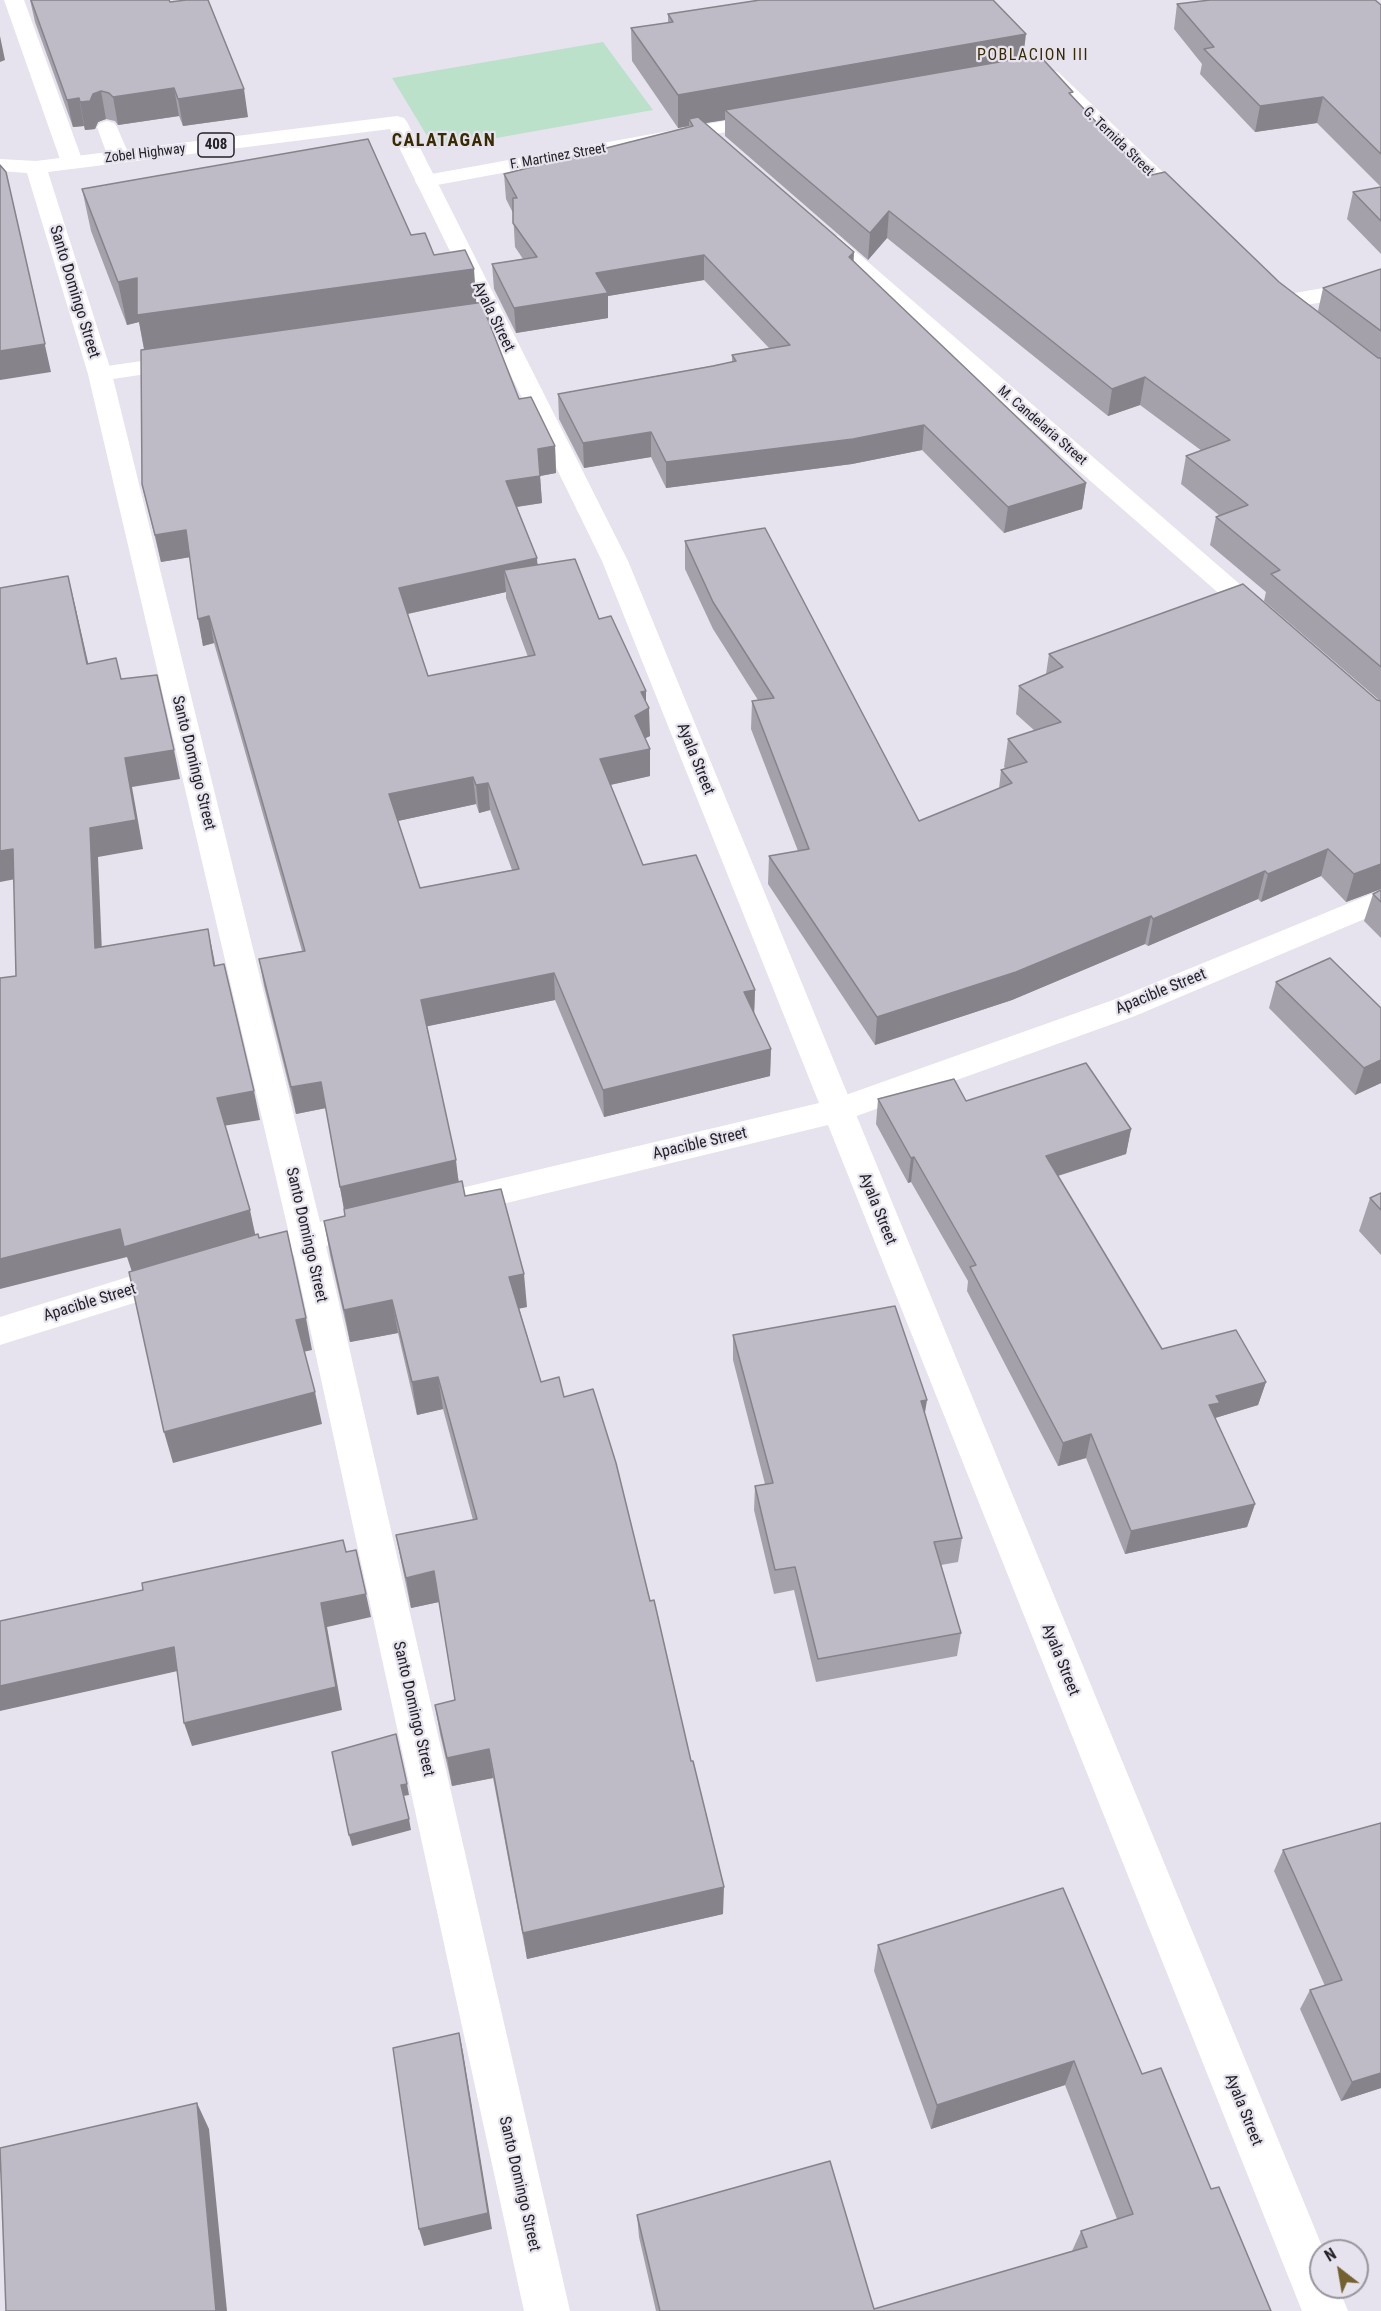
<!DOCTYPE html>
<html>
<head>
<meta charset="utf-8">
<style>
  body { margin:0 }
  #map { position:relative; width:1381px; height:2311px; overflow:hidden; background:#e7e3ee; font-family:"Roboto Condensed",sans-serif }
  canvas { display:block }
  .north { position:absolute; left:1309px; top:2239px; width:60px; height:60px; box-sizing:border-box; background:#e7e3ee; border:2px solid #99969e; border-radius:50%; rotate:329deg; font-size:16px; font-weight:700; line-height:24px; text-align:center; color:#242327 }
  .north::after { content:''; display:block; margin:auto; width:21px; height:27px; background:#73612f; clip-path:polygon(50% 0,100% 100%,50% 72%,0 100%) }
</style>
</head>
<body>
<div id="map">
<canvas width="1381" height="2311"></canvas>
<div class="north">N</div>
</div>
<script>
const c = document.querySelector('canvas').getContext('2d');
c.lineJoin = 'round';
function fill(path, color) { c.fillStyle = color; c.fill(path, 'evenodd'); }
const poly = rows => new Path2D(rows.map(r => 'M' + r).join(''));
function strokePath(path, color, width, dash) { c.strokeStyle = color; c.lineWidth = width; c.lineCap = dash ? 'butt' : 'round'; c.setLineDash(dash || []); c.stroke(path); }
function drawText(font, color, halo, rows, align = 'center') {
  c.font = font + ' "Roboto Condensed",sans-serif'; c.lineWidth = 4.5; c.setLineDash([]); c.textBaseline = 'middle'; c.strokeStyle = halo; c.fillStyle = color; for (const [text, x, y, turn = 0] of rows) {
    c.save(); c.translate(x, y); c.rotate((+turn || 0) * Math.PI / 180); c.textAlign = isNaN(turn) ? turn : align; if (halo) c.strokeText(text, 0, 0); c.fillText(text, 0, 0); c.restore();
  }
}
const green = poly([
  [603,42,653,110,435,149,392,78]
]);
const minor = poly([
  [4,0,24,0,83,162,80,167,72,168,64,167,61,162,4,0],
  [1051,70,1058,72,1192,200,1195,205,1192,210,1184,212,1176,210,1044,80,1041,76,1044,72,1051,70],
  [768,113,775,115,778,119,775,123,426,187,418,186,415,181,418,176,426,175,768,113],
  [107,121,114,123,117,127,130,157,127,162,119,163,111,162,108,157,97,127,100,123,107,121],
  [830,234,838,236,1273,613,1277,619,1273,625,1264,627,1255,625,822,246,819,241,822,236,830,234],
  [1381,278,1381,292,1283,309,1275,307,1272,302,1275,297,1283,295,1381,278],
  [184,355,192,357,196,362,192,367,100,381,92,379,88,374,92,369,100,367,184,355],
  [1381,890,1381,912,1135,1016,837,1123,826,1120,821,1111,826,1102,1113,1000,1381,890],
  [307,1225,319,1229,324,1238,570,2311,524,2311,294,1255,246,1270,234,1266,229,1256,234,1246,307,1225],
  [176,1262,188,1266,193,1276,188,1286,0,1345,0,1317,176,1262]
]);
const major = poly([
  [397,116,404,118,407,122,628,561,1324,2251,1321,2251,1321,2287,1338,2287,1348,2311,1302,2311,828,1125,457,1215,445,1211,440,1202,445,1193,457,1189,819,1103,602,561,390,129,48,172,112,374,320,1222,369,1210,381,1214,386,1223,381,1232,307,1251,295,1247,290,1238,88,374,27,173,0,171,0,159,36,161,397,116]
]);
const wall = poly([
  [30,0,169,0,248,117,183,126,179,116,118,125,115,121,106,119,98,122,95,129,85,130,84,126,73,127,35,22],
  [1177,4,1381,5,1381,187,1317,123,1255,132,1200,74,1202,64,1174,29],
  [668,14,1023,58,1073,97,1147,176,1279,282,1318,311,1323,288,1381,269,1381,889,1346,902,1321,876,1261,902,1258,899,1148,946,1145,944,1012,1000,875,1045,768,884,769,856,798,851,751,729,752,701,758,700,713,629,685,569,685,541,919,821,999,789,1001,770,1006,769,1004,767,1008,739,1035,731,1016,714,1019,686,1046,674,1049,654,1379,700,1264,601,1266,592,1210,545,1216,517,1220,516,1181,484,1186,456,1202,451,1140,405,1108,416,887,238,868,260,725,136,725,120,705,123,854,262,1086,483,1082,509,1004,533,922,450,852,464,666,488,651,457,584,468,559,419,558,394,732,362,732,355,769,348,704,280,608,296,608,318,516,333,494,289,492,264,523,259,515,247,513,213,506,199,504,174,689,127,689,126,678,128,632,61,631,28,668,23],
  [1381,187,1381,254,1347,219,1353,192],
  [82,189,411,235,434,255,477,303,488,311,489,322,519,399,555,446,556,473,540,476,542,503,517,507,538,565,599,619,646,691,646,702,650,736,645,738,650,776,610,785,643,865,755,990,754,1014,771,1049,770,1076,604,1117,555,1000,427,1026,459,1182,465,1196,527,1307,519,1308,541,1382,723,1914,527,1959,493,1778,452,1786,440,1734,435,1705,455,1700,439,1602,411,1608,402,1566,396,1535,473,1520,443,1409,417,1415,398,1333,350,1342,330,1255,324,1221,345,1216,326,1108,296,1114,264,986,259,959,302,951,214,643,203,646,190,557,161,562,142,484,144,350,139,322,127,325,91,231],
  [506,592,506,598,528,657,428,676,408,614],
  [476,804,479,813,490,810,512,870,420,888,398,821],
  [1381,890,1381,938,1364,921,1373,894],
  [1276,982,1381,1083,1355,1095,1269,1008],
  [878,1099,966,1101,1131,1129,1126,1154,1058,1176,1162,1349,1266,1382,1258,1405,1215,1418,1255,1504,1247,1527,1125,1554,1086,1458,1058,1466,967,1291,968,1281,911,1182,908,1183,876,1124],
  [1381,1193,1381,1255,1359,1231,1370,1198],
  [733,1335,925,1414,962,1538,958,1562,941,1565,961,1633,957,1656,816,1682,794,1590,774,1594,754,1510,755,1486,765,1484,733,1360],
  [1381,1823,1381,2088,1341,2101,1300,2009,1310,1990,1325,1986,1274,1871,1283,1850],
  [878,1945,1142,2074,1211,2189,1271,2311,656,2311,639,2237,637,2215,874,2309,1072,2251,1081,2231,1117,2219,1065,2085,931,2129,874,1971]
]);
const shadedWall = poly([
  [1026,34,1022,67,725,110,725,120,693,125,689,119,689,126,678,128,678,95],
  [0,36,5,60,0,62],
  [174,88,179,116,118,125,113,97],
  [244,89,248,117,183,126,178,99],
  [101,91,106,119,98,122,95,129,85,130,80,102,93,94],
  [1323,97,1317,123,1255,132,1260,106],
  [79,98,84,126,73,127,67,100],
  [12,199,51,372,0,380,0,351],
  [889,211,887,238,868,260,870,233],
  [854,252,853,276,849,257],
  [704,255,704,280,608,296,608,318,516,333,514,308,596,273],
  [474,269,477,312,146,358,139,322,127,325,118,282,137,278],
  [488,311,490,338,485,312],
  [1145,377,1140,405,1108,416,1112,389],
  [924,425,922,450,852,464,666,488,666,462],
  [651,432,651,457,584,468,583,443],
  [555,446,556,473,540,476,538,449],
  [540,476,542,503,508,508,506,481],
  [1086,483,1082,509,1004,533,1008,507],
  [186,530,191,557,161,562,155,535],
  [537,558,539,585,504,570,506,592,402,615,399,588],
  [68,576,75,605,95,693,87,664],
  [209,616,214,643,203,646,198,619],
  [646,691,646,710,649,708,650,736,636,743,635,716,641,692],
  [650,749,650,776,601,787,600,759],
  [174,750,180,779,132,787,143,849,98,857,103,977,95,948,90,828,125,758],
  [473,777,476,804,393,822,389,794],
  [488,783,490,810,479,813,476,785],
  [13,849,21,878,0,882,0,851],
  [1328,849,1321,876,1261,902,1268,874],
  [1381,864,1381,889,1346,902,1354,874],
  [1265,871,1258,899,1148,946,1153,919],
  [1151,916,1145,944,1012,1000,875,1045,877,1017],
  [208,929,214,958,220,994,214,966],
  [554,973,555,1000,424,1027,421,1000],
  [755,990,754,1017,744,992],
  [771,1049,770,1076,604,1117,603,1090],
  [1381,1060,1381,1083,1355,1095,1364,1068],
  [321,1082,326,1108,296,1114,291,1087],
  [254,1091,260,1120,223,1126,217,1098],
  [1131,1129,1126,1154,1041,1181,1046,1156],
  [914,1157,911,1182,908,1183,911,1158],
  [456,1160,459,1186,345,1214,340,1187],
  [250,1210,256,1238,133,1275,127,1257,0,1289,0,1259,120,1229],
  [524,1274,527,1307,513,1310,509,1277],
  [392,1300,398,1333,350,1342,344,1310],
  [306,1318,312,1350,303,1352,296,1320],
  [438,1377,443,1409,417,1415,412,1382],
  [1266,1382,1258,1405,1215,1418,1209,1405,1216,1396],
  [315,1392,322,1424,173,1463,164,1432],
  [927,1400,923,1425,921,1401],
  [1091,1434,1086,1458,1058,1466,1063,1443],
  [1255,1504,1247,1527,1125,1554,1131,1531],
  [434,1571,439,1602,411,1608,406,1578],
  [366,1594,371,1617,327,1627,342,1710,192,1746,184,1723,321,1603],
  [174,1647,182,1670,0,1711,0,1686],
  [489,1749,493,1778,452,1786,447,1758],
  [407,1784,409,1795,403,1796,401,1785],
  [409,1819,411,1830,352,1846,349,1835],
  [724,1887,723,1914,527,1959,523,1933],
  [459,2033,463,2052,492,2229,424,2246,419,2229],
  [1074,2061,1065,2085,931,2129,937,2105],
  [1381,2073,1381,2088,1341,2101,1352,2082],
  [197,2103,209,2129,227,2311,216,2311]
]);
const building = poly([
  [31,0,169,0,170,2,186,0,208,0,244,89,178,99,174,88,113,97,109,93,101,91,93,94,90,101,80,102,79,98,67,100,31,0],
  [760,0,993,0,1026,34,678,95,631,28,673,22,668,14,760,0],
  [1210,0,1375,0,1381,5,1381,154,1323,97,1260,106,1204,49,1214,47,1177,4,1210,0],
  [1039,55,1073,92,1069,93,1147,176,1165,172,1279,282,1378,358,1381,358,1381,667,1271,574,1280,570,1216,517,1248,505,1186,456,1230,440,1145,377,1112,389,889,211,870,233,725,110,1039,55],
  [698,117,854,252,849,257,1086,483,1008,507,924,425,853,439,666,462,651,432,583,443,558,394,713,366,736,361,732,355,790,345,704,255,596,273,608,293,514,308,492,264,537,257,513,223,513,198,517,198,504,174,693,126,689,119,698,117],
  [368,139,411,235,425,233,434,255,465,250,474,269,137,315,137,278,118,282,82,189,368,139],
  [0,165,6,172,45,344,0,351,0,165],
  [1381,187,1381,221,1353,192,1381,187],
  [1381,269,1381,331,1323,288,1381,269],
  [484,302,488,311,485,312,519,399,531,397,555,446,538,449,540,476,506,481,537,558,399,588,428,676,535,655,504,570,575,559,599,619,611,616,646,691,641,692,649,708,635,716,650,749,600,759,643,865,696,855,755,990,744,992,771,1049,603,1090,554,973,421,1000,456,1160,340,1187,321,1082,291,1087,259,959,305,951,209,616,198,619,186,530,155,535,142,484,141,350,484,302],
  [473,777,476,785,488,783,519,869,420,888,389,794,473,777],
  [765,528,919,821,1012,783,1001,770,1027,762,1008,739,1061,722,1019,686,1063,667,1049,654,1243,584,1377,700,1381,701,1381,864,1354,874,1328,849,1268,874,1265,871,1153,919,1151,916,1016,972,877,1017,769,856,809,849,752,701,774,698,713,602,685,541,765,528],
  [68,576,87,664,116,658,121,679,157,675,174,750,125,758,136,820,90,828,95,948,208,929,214,966,224,964,254,1091,217,1098,250,1210,124,1247,120,1229,0,1259,0,978,16,976,13,849,0,851,0,588,68,576],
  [1381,890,1381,902,1373,894,1381,890],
  [1330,958,1381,1008,1381,1060,1364,1068,1276,982,1330,958],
  [1086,1063,1131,1129,1046,1156,1162,1349,1236,1330,1266,1382,1216,1396,1220,1403,1209,1405,1255,1504,1131,1531,1091,1434,1063,1443,970,1267,976,1265,914,1157,911,1158,878,1099,954,1079,966,1101,1086,1063],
  [462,1181,465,1196,501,1189,524,1274,509,1277,541,1382,559,1377,564,1397,593,1389,616,1463,650,1601,654,1600,691,1761,693,1761,724,1887,523,1933,489,1749,447,1758,435,1705,455,1700,434,1571,406,1578,396,1535,477,1519,438,1377,412,1382,392,1300,344,1310,324,1221,345,1216,344,1209,462,1181],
  [1381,1193,1381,1210,1370,1198,1381,1193],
  [287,1231,306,1318,296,1320,315,1392,164,1432,129,1272,258,1234,259,1238,287,1231],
  [895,1306,927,1400,921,1401,962,1538,934,1542,961,1633,818,1659,795,1567,775,1570,755,1486,773,1483,733,1335,895,1306],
  [343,1540,346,1552,356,1550,366,1594,321,1603,336,1687,184,1723,174,1647,0,1686,0,1621,143,1590,142,1583,343,1540],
  [396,1734,407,1784,401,1785,409,1819,349,1835,332,1752,396,1734],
  [1381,1823,1381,2073,1352,2082,1310,1990,1342,1980,1283,1850,1381,1823],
  [1063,1888,1142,2074,1161,2068,1211,2189,1219,2187,1271,2311,660,2311,637,2215,830,2161,874,2309,1087,2247,1081,2231,1133,2214,1074,2061,937,2105,878,1945,1063,1888],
  [459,2033,488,2213,419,2229,393,2048,459,2033],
  [197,2103,216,2311,6,2311,0,2148,197,2103]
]);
const farStreetnames = [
  ["G. Ternida Street",1118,142,44],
  ["Zobel Highway",145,154,-7],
  ["F. Martinez Street",558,157,-10],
  ["M. Candelaria Street",1042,426,41]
];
const shields = [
  [216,145,36]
];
const shieldNames = [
  ["408",216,145]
];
const farQuarternames = [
  ["POBLACION III",1033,56]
];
const streetNames = [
  ["Santo Domingo Street",74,292,73],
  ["Ayala Street",493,317,64],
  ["Ayala Street",695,759,68],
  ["Santo Domingo Street",193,763,76],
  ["Apacible Street",1161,992,-22],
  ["Apacible Street",700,1144,-13],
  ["Ayala Street",877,1209,68],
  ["Santo Domingo Street",306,1235,77],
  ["Apacible Street",90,1303,-17],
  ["Ayala Street",1060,1660,68],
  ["Santo Domingo Street",413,1709,77],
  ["Ayala Street",1243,2110,68],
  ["Santo Domingo Street",519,2184,77]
];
const farDistrictnames = [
  ["CALATAGAN",444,141]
];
fill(green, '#bbe1cb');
fill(minor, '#fff');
fill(major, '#fff');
fill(wall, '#a4a1aa');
fill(shadedWall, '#86838b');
fill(building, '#bfbbc6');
strokePath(building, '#86838b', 1.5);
drawText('14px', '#242327', '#e7e3ee', farStreetnames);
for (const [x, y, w] of shields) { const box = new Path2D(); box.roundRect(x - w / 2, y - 12, w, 24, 4.5); c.fillStyle = '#e7e3ee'; c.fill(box); strokePath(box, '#242327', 1.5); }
drawText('bold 15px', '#242327', null, shieldNames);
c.letterSpacing = '1.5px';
drawText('16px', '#392b01', '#e7e3ee', farQuarternames);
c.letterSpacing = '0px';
drawText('16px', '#242327', '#e7e3ee', streetNames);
c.letterSpacing = '1.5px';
drawText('bold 18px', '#392b01', '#e7e3ee', farDistrictnames);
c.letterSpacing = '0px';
</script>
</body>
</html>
